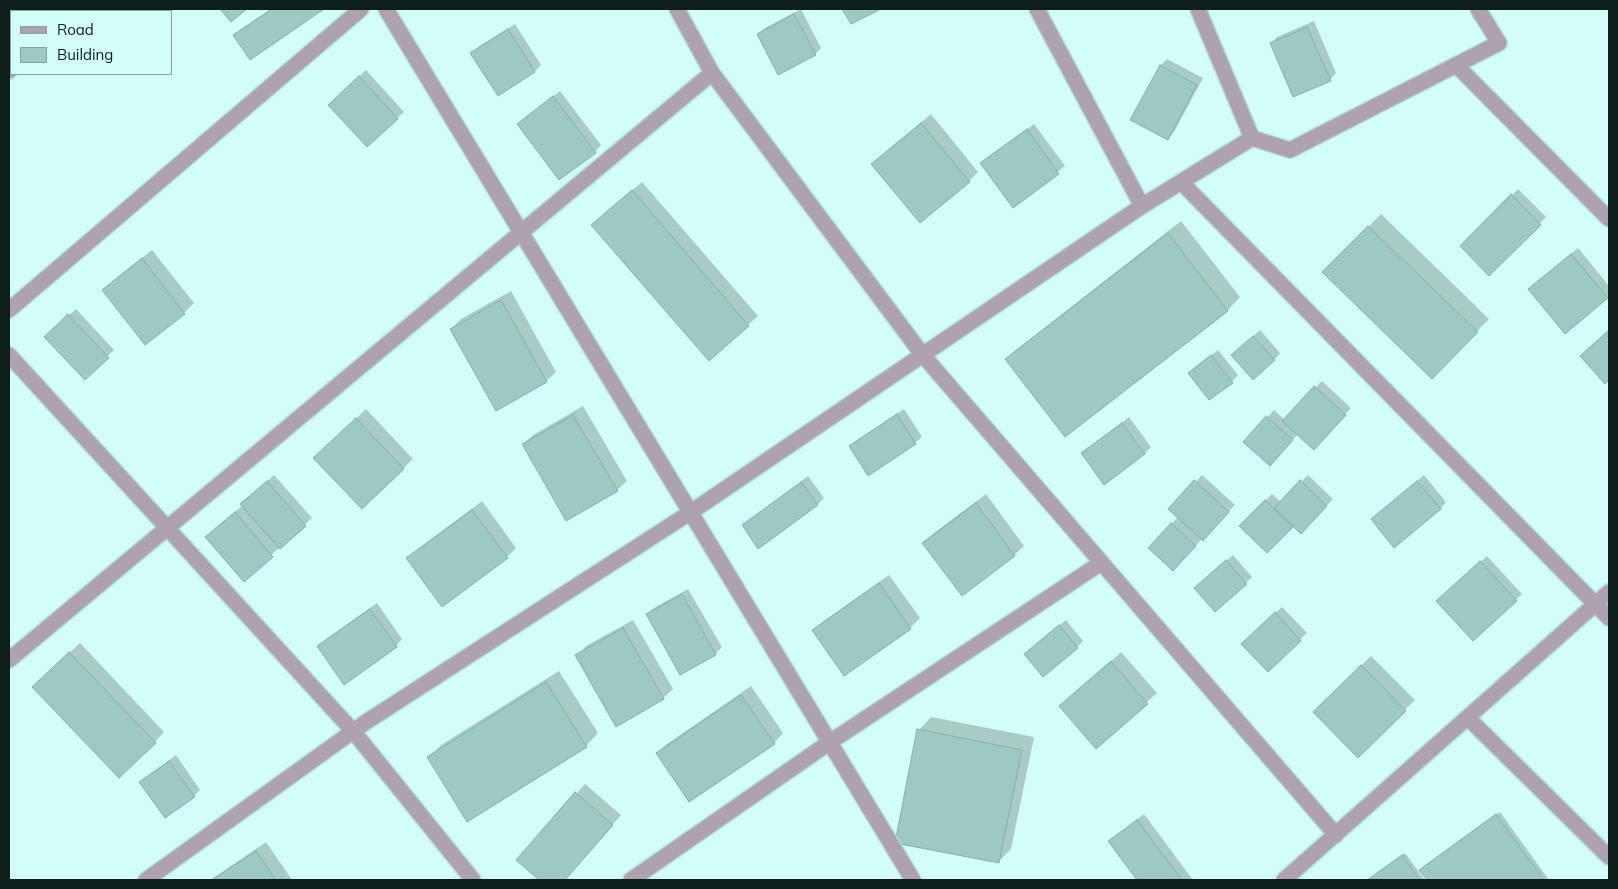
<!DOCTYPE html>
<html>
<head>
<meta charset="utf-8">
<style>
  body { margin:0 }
  #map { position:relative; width:1618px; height:889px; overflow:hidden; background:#d3fef8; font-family:Mulish,sans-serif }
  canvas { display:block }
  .frame { position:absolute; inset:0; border:10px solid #0e1e1d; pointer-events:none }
  .legend { position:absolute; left:10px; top:10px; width:162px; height:65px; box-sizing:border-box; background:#d3fef8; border:1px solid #84a4a0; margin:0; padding:6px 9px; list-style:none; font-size:15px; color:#0e1e1d }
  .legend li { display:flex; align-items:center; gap:10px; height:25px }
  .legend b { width:25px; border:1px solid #84a4a0 }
</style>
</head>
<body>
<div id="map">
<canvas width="1618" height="889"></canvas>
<div class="frame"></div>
<ul class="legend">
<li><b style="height:6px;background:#ada2ae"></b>Road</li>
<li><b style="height:14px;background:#9ec8c2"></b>Building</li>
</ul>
</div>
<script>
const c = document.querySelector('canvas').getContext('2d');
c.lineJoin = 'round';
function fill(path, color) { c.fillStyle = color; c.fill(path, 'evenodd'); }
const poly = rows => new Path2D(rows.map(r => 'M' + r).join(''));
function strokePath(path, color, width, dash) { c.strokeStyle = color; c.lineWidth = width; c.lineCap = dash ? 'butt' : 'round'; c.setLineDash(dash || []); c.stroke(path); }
const shadow = poly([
  [271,9,322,9,250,58,235,35,241,29],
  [801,9,821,48,815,54,758,34,765,28],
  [1314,21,1336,73,1330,80,1271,43,1277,37],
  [515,24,541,65,535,71,498,94,472,53,478,47],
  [1167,59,1203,78,1174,132,1167,139,1131,119,1161,65],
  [366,70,404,112,367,146,336,98],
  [560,91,601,145,595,152,518,124],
  [931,114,978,172,969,181,873,164],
  [1034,124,1065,166,1013,206,982,163],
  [642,182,758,316,748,325,603,215],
  [1518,189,1546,217,1489,274,1461,246],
  [1381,214,1489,319,1432,377,1324,272],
  [1181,221,1240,297,1228,310,1066,435,1007,359,1020,347],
  [1578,248,1609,286,1609,294,1607,297,1536,283],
  [152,250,194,303,184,313,146,343,104,290,114,280],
  [511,291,556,372,546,381,451,329,461,319],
  [76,309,114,350,85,378,52,331],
  [1260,330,1280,353,1274,360,1239,349],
  [1218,350,1238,375,1232,382,1196,367],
  [1322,381,1351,408,1320,442,1298,434,1276,458,1245,441,1274,410,1285,420],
  [583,406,627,481,617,490,523,445,533,435],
  [366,409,413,459,362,508,325,449],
  [904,409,922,437,915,443,850,446,857,440],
  [1129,417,1151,447,1144,454,1082,453],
  [274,475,312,518,244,580,213,531,243,505,248,498],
  [1202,475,1235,505,1173,569,1149,548,1179,516,1170,509],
  [1308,475,1333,499,1301,532,1293,525,1267,551,1241,526,1272,494,1281,502],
  [1424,475,1446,502,1440,509,1372,519],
  [808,476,824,498,818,504,759,547,743,526],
  [986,494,1024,546,1014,555,962,595,924,543,934,533],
  [482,501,516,548,507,557,408,558,418,549],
  [1233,555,1252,577,1246,583,1203,582],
  [1487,556,1522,594,1516,600,1444,595],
  [889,575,920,618,910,628,814,630,824,621],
  [688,589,722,647,715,654,647,614,654,608],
  [377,603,402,639,396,646,318,647,325,640],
  [1282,607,1307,633,1268,670,1249,637],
  [633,620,673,689,663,698,577,656,586,646],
  [1066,620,1083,641,1077,647,1025,654],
  [80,643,164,732,155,742,43,677],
  [1121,652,1157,693,1096,747,1069,700],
  [1371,656,1415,700,1358,756,1314,712],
  [559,671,598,733,586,746,429,757,441,745],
  [751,686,783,733,774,743,657,753,667,744],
  [931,717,1034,737,1011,849,998,862,919,730],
  [176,755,200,790,194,796,141,782],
  [585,784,621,815,565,880,541,880,518,860],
  [1500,812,1549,880,1428,880,1421,870,1424,867],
  [1144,814,1193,880,1138,880,1109,841],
  [266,842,292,880,211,880,213,878],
  [1405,853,1425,880,1367,880]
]);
const building = poly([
  [220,9,247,9,231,22,220,9],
  [272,9,324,9,250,60,233,35,272,9],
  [842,9,881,9,851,24,842,9],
  [794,14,816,55,778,75,757,34,794,14],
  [1307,27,1331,81,1293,97,1270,43,1307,27],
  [508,29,535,72,498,96,470,53,508,29],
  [1160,65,1197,85,1168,140,1130,120,1160,65],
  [359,76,398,119,367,147,328,105,359,76],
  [553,96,596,153,559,180,517,124,553,96],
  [921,123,970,182,920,223,871,164,921,123],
  [1027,129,1059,174,1013,208,980,163,1027,129],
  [632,190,749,326,709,361,591,225,632,190],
  [1511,194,1541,225,1489,276,1460,246,1511,194],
  [1368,226,1478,332,1432,379,1322,272,1368,226],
  [1168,233,1228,311,1065,437,1005,359,1168,233],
  [1571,254,1608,298,1565,334,1528,289,1571,254],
  [142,258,185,314,145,345,102,290,142,258],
  [501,300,547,382,496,411,450,329,501,300],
  [68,314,109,358,85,380,44,337,68,314],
  [1609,330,1609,380,1605,384,1580,356,1609,330],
  [1253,336,1275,360,1253,380,1231,355,1253,336],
  [1211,355,1233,383,1209,400,1188,373,1211,355],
  [1314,386,1346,415,1314,450,1282,421,1314,386],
  [897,414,916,444,868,476,849,446,897,414],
  [573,415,618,491,566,521,522,444,573,415],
  [1266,416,1293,440,1270,466,1243,442,1266,416],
  [356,418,404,469,362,509,313,458,356,418],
  [1122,423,1145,454,1104,485,1081,453,1122,423],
  [1194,480,1229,512,1203,541,1168,509,1194,480],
  [1300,480,1327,506,1301,534,1274,508,1300,480],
  [267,481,306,526,280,549,240,504,267,481],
  [1417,481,1441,509,1394,548,1371,519,1417,481],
  [801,482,818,505,758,549,742,525,801,482],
  [1265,500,1293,527,1267,553,1239,526,1265,500],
  [976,503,1015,556,962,596,922,543,976,503],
  [472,510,508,558,442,607,406,558,472,510],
  [235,512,273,557,244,582,205,537,235,512],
  [1171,523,1196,546,1173,571,1148,548,1171,523],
  [1226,560,1247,584,1215,612,1194,588,1226,560],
  [1480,561,1517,601,1473,641,1436,601,1480,561],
  [879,583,911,629,844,676,812,630,879,583],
  [682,594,716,655,680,675,646,614,682,594],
  [370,609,397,647,344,685,317,646,370,609],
  [1275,612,1301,641,1268,672,1241,644,1275,612],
  [1059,625,1078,648,1043,677,1024,654,1059,625],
  [623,628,664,699,616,727,575,655,623,628],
  [69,652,156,743,119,778,32,687,69,652],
  [1111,661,1148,704,1096,749,1059,706,1111,661],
  [1361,665,1406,711,1358,758,1313,712,1361,665],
  [546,682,587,747,467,822,427,757,546,682],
  [741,695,775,744,689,802,656,753,741,695],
  [917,729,1022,750,999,863,895,843,917,729],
  [169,761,195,797,165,818,139,782,169,761],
  [575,792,613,825,565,880,539,880,516,860,575,792],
  [1496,814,1544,880,1427,880,1419,870,1496,814],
  [1137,820,1182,880,1137,880,1108,841,1137,820],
  [256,851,276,880,212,880,256,851],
  [1402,855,1420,880,1367,880,1402,855]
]);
const minor = poly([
  [386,9,913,880],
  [677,9,712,73,922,354,1336,835],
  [1037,9,1142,206],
  [1198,9,1252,138],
  [85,11,88,9],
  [1456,65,1609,219],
  [9,71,11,69],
  [1181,182,1609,618],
  [9,310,361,9],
  [9,355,353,731,473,880],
  [9,660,712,73],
  [1468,718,1609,857],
  [146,880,366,722,691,512,1142,206,1252,138,1290,150,1499,43,1478,9],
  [631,880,830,742,1101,563],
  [1284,880,1609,592]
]);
fill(shadow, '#0003');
fill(building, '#9ec8c2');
strokePath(building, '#86afa9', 1);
strokePath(minor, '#b3dad5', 18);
strokePath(minor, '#ada2ae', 15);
</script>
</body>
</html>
